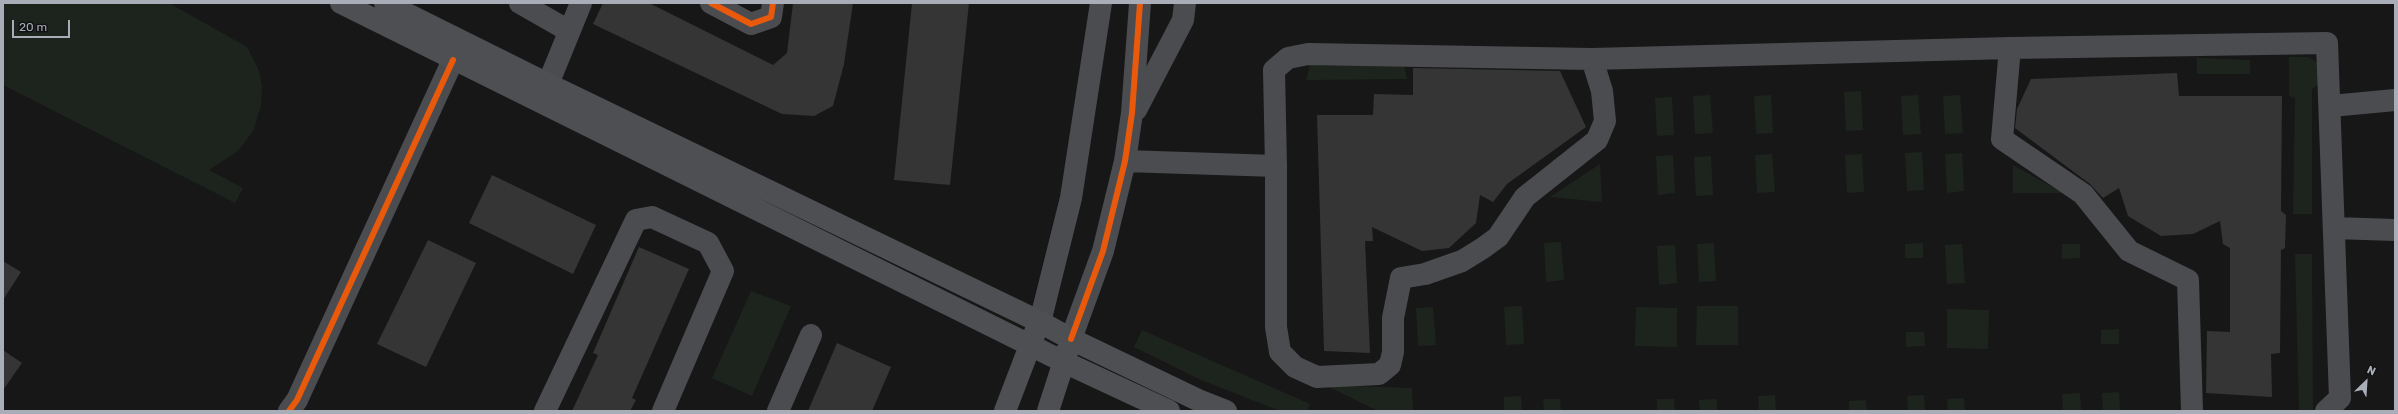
<!DOCTYPE html>
<html>
<head>
<meta charset="utf-8">
<style>
  body { margin:0 }
  #map { position:relative; width:2398px; height:414px; overflow:hidden; background:#171717; font-family:Rubik,sans-serif }
  canvas { display:block }
  .frame { position:absolute; inset:0; border:4px solid #a8adb8; pointer-events:none }
  .north { position:absolute; left:2346px; top:362px; width:40px; height:40px; -webkit-text-stroke:3px #111113; paint-order:stroke; rotate:25deg; font-size:11px; font-weight:700; line-height:16px; text-align:center; color:#a8adb8 }
  .north::after { content:''; display:block; margin:auto; width:14px; height:18px; background:#a8adb8; clip-path:polygon(50% 0,100% 100%,50% 72%,0 100%) }
  .scale { position:absolute; left:12px; top:20px; width:58px; height:18px; box-sizing:border-box; border:2px solid #a8adb8; border-top:0; padding-left:5px; font-size:12px; line-height:14px; white-space:nowrap; color:#a8adb8; -webkit-text-stroke:3px #111113; paint-order:stroke }
</style>
</head>
<body>
<div id="map">
<canvas width="2398" height="414"></canvas>
<div class="frame"></div>
<div class="north">N</div>
<div class="scale">20 m</div>
</div>
<script>
const c = document.querySelector('canvas').getContext('2d');
c.lineJoin = 'round';
function fill(path, color) { c.fillStyle = color; c.fill(path, 'evenodd'); }
const poly = rows => new Path2D(rows.map(r => 'M' + r).join(''));
function strokePath(path, color, width, dash) { c.strokeStyle = color; c.lineWidth = width; c.lineCap = dash ? 'butt' : 'round'; c.setLineDash(dash || []); c.stroke(path); }
const green = poly([
  [3,3,169,3,247,47,259,71,262,86,261,106,253,131,238,151,209,170,243,188,235,203,3,85],
  [2289,57,2308,57,2323,66,2324,81,2312,89,2312,214,2293,214,2295,98,2289,96],
  [2197,58,2250,60,2250,74,2197,74],
  [1310,65,1404,65,1407,79,1306,80],
  [1861,91,1863,130,1846,131,1844,92],
  [1710,95,1713,133,1695,134,1693,96],
  [1771,95,1773,133,1756,134,1754,96],
  [1918,95,1921,134,1903,135,1901,96],
  [1960,95,1963,133,1945,134,1943,96],
  [1672,97,1674,135,1657,136,1655,98],
  [1922,152,1924,190,1907,191,1905,153],
  [1962,153,1964,191,1947,193,1945,154],
  [1772,154,1775,192,1757,193,1755,155],
  [1862,154,1864,192,1847,193,1845,155],
  [1673,155,1675,193,1658,195,1656,156],
  [1711,156,1713,195,1696,196,1694,157],
  [1600,164,1602,202,1550,197],
  [2013,165,2063,193,2013,193],
  [1561,242,1564,280,1546,282,1544,243],
  [1714,243,1716,281,1699,282,1697,244],
  [1923,243,1923,258,1905,258,1905,244],
  [1962,244,1965,283,1947,284,1945,245],
  [2062,244,2080,244,2080,258,2062,259],
  [1675,245,1677,283,1659,285,1657,246],
  [2295,254,2312,254,2313,410,2299,411],
  [751,291,791,306,752,396,712,378],
  [1522,306,1524,344,1506,345,1504,307],
  [1697,306,1738,306,1738,345,1696,345],
  [1433,307,1436,345,1418,346,1416,308],
  [1636,307,1677,308,1677,347,1635,346],
  [1947,309,1989,310,1988,349,1947,348],
  [2119,329,2119,344,2101,344,2101,330],
  [1142,330,1310,404,1307,411,1280,411,1201,380,1134,347],
  [1906,332,1924,332,1925,346,1906,347],
  [1325,385,1412,388,1413,411,1378,411],
  [2119,392,2120,411,2103,411,2102,393],
  [2080,393,2081,411,2063,411,2062,394],
  [1775,395,1776,411,1759,411,1758,396],
  [1924,395,1925,411,1908,411,1907,396],
  [1521,396,1522,411,1504,411,1504,397],
  [1964,398,1965,411,1948,411,1947,399],
  [1543,399,1560,399,1561,411,1544,411],
  [1657,399,1674,399,1675,411,1657,411],
  [1717,399,1717,411,1700,411,1699,400],
  [1866,400,1867,411,1849,411,1849,401]
]);
const building = poly([
  [603,3,649,3,773,65,787,53,793,3,853,3,844,64,833,106,814,116,782,114,593,24],
  [912,3,969,3,950,185,894,180],
  [1413,68,1560,71,1586,127,1507,184,1493,202,1480,195,1476,223,1449,248,1422,251,1372,227,1373,241,1365,241,1370,353,1324,351,1317,115,1373,115,1374,94,1413,95],
  [2177,73,2179,96,2282,96,2281,211,2286,215,2285,248,2281,250,2280,353,2271,354,2272,397,2206,393,2207,331,2230,332,2230,248,2223,244,2220,221,2193,234,2161,236,2128,216,2119,188,2103,198,2090,184,2015,128,2017,109,2031,79],
  [492,175,596,225,573,274,469,223],
  [428,240,476,263,426,367,377,344],
  [639,247,689,269,632,398,636,400,630,411,572,411,598,355,593,353],
  [3,261,21,272,3,300],
  [837,343,891,367,872,411,808,411],
  [3,350,22,363,3,390]
]);
const minor = poly([
  [520,3,569,31],
  [711,3,751,24,771,17,773,3],
  [548,84,581,3],
  [2331,106,2395,100],
  [1136,110,1183,20,1185,3],
  [1125,161,1276,166,1276,327,1280,352,1295,367,1317,377,1379,374,1390,365,1393,352,1393,318,1401,278,1425,274,1462,261,1483,248,1498,237,1525,197,1597,140,1605,121,1602,91,1592,59],
  [1276,166,1274,70,1288,58,1308,54,1592,59,2010,48],
  [2334,228,2395,230],
  [1040,322,1071,198,1101,3],
  [1071,339,1103,251,1125,161,1132,113,1140,3],
  [289,411,297,400,453,60],
  [545,411,636,220,652,217,708,243,723,271,663,411],
  [778,411,811,335],
  [2192,411,2188,280,2129,251,2083,194,2002,139,2010,48,2327,43,2340,398,2326,411]
]);
const major = poly([
  [341,3,1064,362,1169,411],
  [385,3,548,84,1040,322,1071,339,1198,400,1226,411],
  [1005,411,1036,330],
  [1048,411,1068,349]
]);
const cycleway = poly([
  [711,3,751,24,771,17,773,3],
  [1071,339,1103,251,1125,161,1132,113,1140,3],
  [289,411,297,400,453,60]
]);
fill(green, '#1d241e');
fill(building, '#353536');
strokePath(minor, '#4b4c50', 22);
strokePath(major, '#4d4f52', 22);
strokePath(cycleway, '#e8590c', 6);
</script>
</body>
</html>
